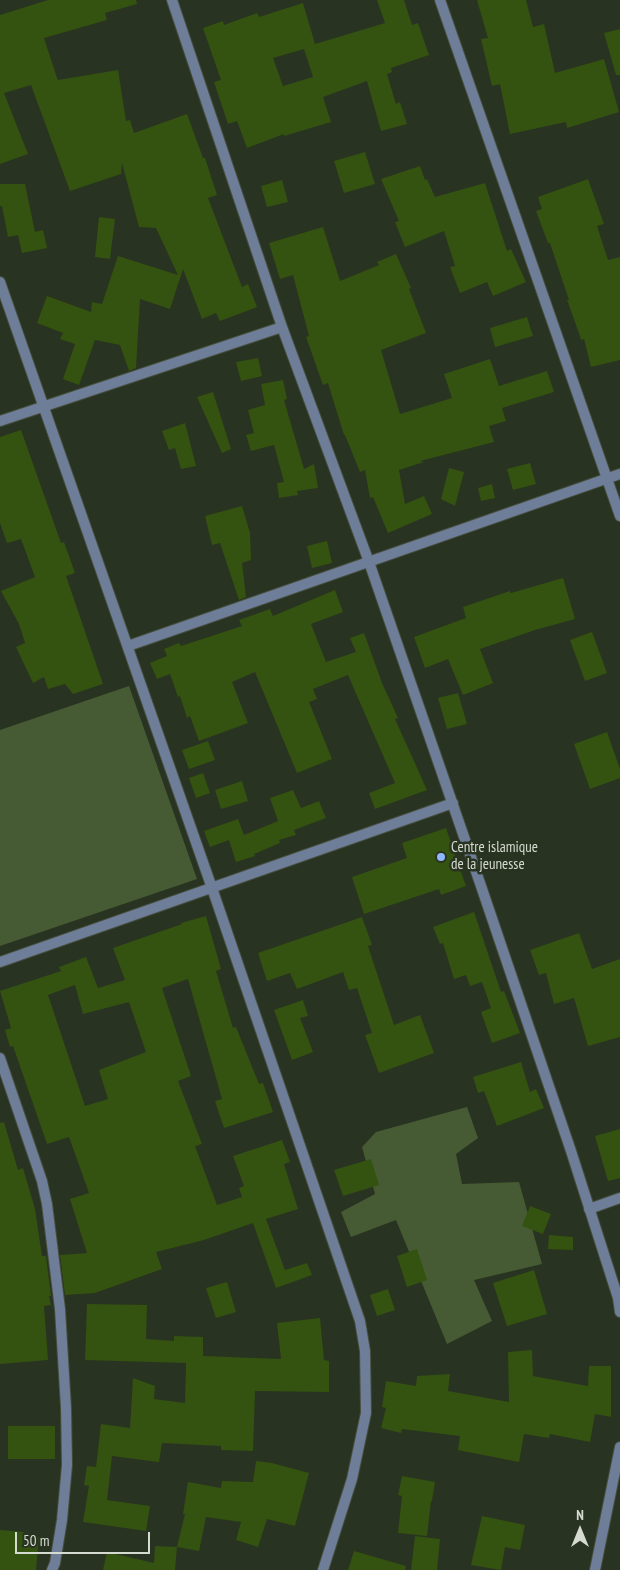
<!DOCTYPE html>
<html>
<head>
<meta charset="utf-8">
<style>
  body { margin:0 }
  #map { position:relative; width:620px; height:1570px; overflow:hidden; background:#293321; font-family:"PT Sans Narrow",sans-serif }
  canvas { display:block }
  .north { position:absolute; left:555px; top:1505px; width:50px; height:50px; -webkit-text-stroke:4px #293321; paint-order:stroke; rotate:0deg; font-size:14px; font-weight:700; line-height:20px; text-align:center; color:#d5dbd0 }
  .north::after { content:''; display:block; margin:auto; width:18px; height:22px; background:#d5dbd0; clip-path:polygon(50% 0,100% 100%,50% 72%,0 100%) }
  .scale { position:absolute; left:15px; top:1532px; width:135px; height:22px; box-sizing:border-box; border:2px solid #d5dbd0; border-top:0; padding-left:6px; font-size:15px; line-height:18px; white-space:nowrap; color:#d5dbd0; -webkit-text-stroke:4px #293321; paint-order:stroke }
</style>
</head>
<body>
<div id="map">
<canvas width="620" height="1570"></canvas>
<div class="north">N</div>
<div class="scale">50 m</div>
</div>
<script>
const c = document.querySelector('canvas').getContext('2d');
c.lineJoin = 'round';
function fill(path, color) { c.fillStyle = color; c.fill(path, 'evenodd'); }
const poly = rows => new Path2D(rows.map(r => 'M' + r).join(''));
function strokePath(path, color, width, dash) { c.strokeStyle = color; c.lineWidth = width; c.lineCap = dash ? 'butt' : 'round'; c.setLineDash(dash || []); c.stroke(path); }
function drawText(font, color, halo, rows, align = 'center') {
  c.font = font + ' "PT Sans Narrow",sans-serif'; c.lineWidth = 5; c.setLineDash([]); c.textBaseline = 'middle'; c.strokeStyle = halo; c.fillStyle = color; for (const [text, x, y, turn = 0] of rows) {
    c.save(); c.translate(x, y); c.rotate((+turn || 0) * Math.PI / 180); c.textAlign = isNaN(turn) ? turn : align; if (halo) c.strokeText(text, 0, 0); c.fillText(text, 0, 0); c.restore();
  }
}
const green = poly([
  [129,686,197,879,0,946,0,730],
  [467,1107,478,1138,456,1154,462,1184,519,1182,542,1264,474,1280,492,1321,447,1344,396,1220,351,1237,341,1212,375,1194,362,1147,376,1132]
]);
const building = poly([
  [48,0,136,0,137,4,105,13,107,20,44,38,57,78,58,80,118,70,126,121,130,120,134,133,187,114,203,158,205,158,217,195,208,198,242,287,248,284,257,307,220,321,216,313,202,319,183,269,170,309,140,299,136,368,129,371,120,345,95,340,79,385,63,379,75,344,60,339,63,333,37,323,47,296,91,312,92,302,102,304,118,256,178,275,156,228,139,227,122,163,121,174,70,191,31,85,4,93,28,154,0,164,0,15],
  [377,0,404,0,412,25,418,23,429,55,391,68,392,72,387,74,396,104,400,102,407,124,381,131,367,81,323,97,331,122,284,136,284,134,247,148,237,121,228,124,214,82,221,80,203,28,223,21,224,25,257,13,259,17,303,3,315,44,385,23],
  [304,49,313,77,283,86,273,58],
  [477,0,526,0,533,27,544,24,555,73,604,59,619,112,567,128,566,122,510,134,500,84,492,86,481,39,488,38],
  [620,29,620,75,616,75,604,33],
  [365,152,375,184,344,193,334,161],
  [420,166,425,180,427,179,435,197,485,183,507,251,511,249,526,282,493,296,487,282,460,293,450,267,455,266,444,231,405,247,395,222,399,221,381,179],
  [588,179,604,224,597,226,608,260,620,257,620,360,591,367,584,339,581,340,580,336,567,300,569,300,550,243,548,243,536,211,542,209,538,197],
  [282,180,288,202,267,207,261,186],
  [0,184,25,184,35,232,43,230,47,248,22,253,18,235,8,237,2,206,0,206],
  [99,217,115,219,110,259,95,257],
  [323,227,340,281,379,265,377,262,396,254,411,288,409,289,426,333,381,350,400,414,452,398,444,374,490,359,499,386,547,371,554,392,502,408,506,421,489,426,494,442,420,461,424,462,399,470,405,504,424,496,432,514,388,533,373,497,370,498,365,470,360,472,345,435,344,435,328,383,323,385,306,337,309,336,293,275,280,279,269,243],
  [527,317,533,336,495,347,490,328],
  [258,358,262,376,241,381,236,362],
  [283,380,287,399,284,400,304,469,314,464,318,488,297,491,298,495,279,498,277,483,284,482,274,445,251,451,246,435,254,433,248,410,265,405,261,384],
  [213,392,231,449,222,453,197,397],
  [185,423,196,466,181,469,175,448,169,450,162,431],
  [21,430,61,543,64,542,75,573,66,576,103,684,73,694,65,684,48,689,44,677,33,683,16,647,25,643,19,624,1,591,35,577,21,539,7,543,0,523,0,437],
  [530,463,536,484,513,490,507,469],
  [449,468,464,472,455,506,441,499],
  [492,484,495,498,481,501,478,488],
  [242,506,250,533,251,560,242,563,246,597,239,600,220,543,212,545,205,516],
  [327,541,332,563,312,568,307,546],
  [563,578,575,619,535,630,480,649,493,683,463,695,448,659,425,668,414,637,466,618,463,607,510,591,511,593],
  [335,590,343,612,311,624,326,662,356,652,350,638,364,633,382,683,398,718,395,719,427,790,375,809,369,793,395,783,348,675,313,689,317,699,309,702,332,759,297,773,255,672,232,682,248,723,199,741,190,716,187,718,180,696,178,697,170,674,157,679,150,663,167,656,164,649,179,643,181,646,242,626,239,620,270,609,273,616],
  [592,632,607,673,585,681,570,640],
  [458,693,467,724,447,729,438,698],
  [607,732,620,769,620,778,590,789,574,744],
  [208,741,215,760,189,769,182,750],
  [203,773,210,793,196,798,189,778],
  [242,781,248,801,221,809,215,790],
  [293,790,301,808,319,801,326,818,294,830,296,835,279,840,280,843,254,854,255,856,236,862,229,840,210,847,204,831,238,819,244,835,278,821,270,798],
  [446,828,466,886,441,895,439,889,364,914,352,877,407,858,402,843],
  [474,912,501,992,504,991,520,1033,492,1043,481,1012,491,1008,482,982,470,986,466,975,454,979,443,943,440,944,433,927],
  [206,916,221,969,216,971,233,1028,236,1027,259,1084,263,1083,273,1112,224,1128,215,1101,222,1099,188,979,162,988,191,1076,178,1081,202,1144,195,1146,217,1205,242,1197,239,1188,244,1186,233,1156,282,1140,290,1162,284,1164,298,1209,266,1219,285,1270,307,1263,312,1275,276,1288,253,1223,204,1240,156,1252,162,1269,95,1293,65,1295,60,1255,87,1253,70,1199,89,1193,69,1137,47,1144,13,1046,10,1047,5,1030,11,1028,0,991,61,971,59,967,86,957,98,988,125,980,113,948,182,924,181,923],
  [75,985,83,1014,129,1002,146,1052,99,1070,108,1099,85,1106,48,995],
  [362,917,372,945,368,946,394,1025,420,1015,434,1053,379,1073,365,1035,372,1033,357,988,349,990,343,972,297,989,290,973,267,981,258,953],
  [579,933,592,969,620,959,620,1037,588,1046,574,998,554,1004,546,973,539,975,530,950],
  [303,1000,308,1016,300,1018,313,1052,292,1060,274,1010],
  [521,1062,530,1092,536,1089,544,1108,497,1126,484,1091,478,1093,473,1077],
  [4,1122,18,1170,23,1168,35,1209,42,1256,46,1256,51,1296,49,1296,51,1305,44,1306,48,1360,0,1364,0,1123],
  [620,1129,620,1178,608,1181,595,1136],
  [371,1159,379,1185,343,1196,334,1170],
  [530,1206,551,1214,543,1234,522,1226],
  [549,1235,573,1237,573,1250,548,1249],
  [417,1249,427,1280,407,1287,397,1256],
  [534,1270,547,1314,507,1326,493,1283],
  [227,1282,236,1312,216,1318,206,1288],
  [388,1289,395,1310,377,1316,370,1295],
  [87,1304,147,1305,146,1339,174,1341,174,1336,203,1337,203,1356,281,1359,277,1323,320,1318,324,1360,329,1361,329,1392,255,1391,253,1451,221,1450,221,1446,162,1443,159,1462,112,1456,107,1500,150,1506,146,1531,83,1522,89,1486,84,1485,87,1466,96,1467,101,1424,130,1428,133,1378,155,1386,154,1399,185,1403,186,1363,85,1360],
  [532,1350,533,1376,588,1386,589,1366,611,1366,611,1417,595,1414,590,1442,550,1434,549,1438,524,1434,519,1462,458,1450,460,1436,402,1429,401,1433,381,1428,386,1408,382,1407,386,1381,416,1386,417,1376,450,1374,448,1391,509,1402,508,1352],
  [8,1426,55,1426,55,1459,8,1459],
  [256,1461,272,1463,309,1473,295,1526,267,1519,258,1547,236,1540,241,1522,206,1517,199,1551,177,1547,185,1514,183,1514,188,1482,221,1488,222,1481,253,1482],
  [402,1476,435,1482,432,1501,431,1501,427,1536,398,1533,402,1496,398,1495],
  [482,1516,525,1525,520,1550,505,1547,501,1570,471,1565],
  [0,1530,24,1532,24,1533,39,1537,36,1570,0,1570],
  [415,1536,440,1539,437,1570,411,1570],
  [155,1546,177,1547,175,1570,103,1570,107,1552,154,1563],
  [354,1551,406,1566,405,1570,348,1570]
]);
const minor = poly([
  [172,0,282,327,369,562,481,886,571,1151,618,1298,620,1312],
  [440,0,620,516],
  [0,282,212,888,360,1321,365,1351,366,1413,352,1479,323,1570],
  [0,421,282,327],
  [128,646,620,474],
  [0,962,453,803],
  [0,1058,42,1181,47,1204,60,1309,66,1408,67,1465,62,1520,55,1563,52,1570],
  [589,1209,620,1198],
  [595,1570,620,1447]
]);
const markers = [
  [441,857,5,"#91b8fd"]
];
const poiNames = [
  ["Centre islamique",451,848],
  ["de la jeunesse",451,865]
];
fill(green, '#465b34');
fill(building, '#345210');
strokePath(minor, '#454e3d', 12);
strokePath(minor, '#6e7d98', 10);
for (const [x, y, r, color] of markers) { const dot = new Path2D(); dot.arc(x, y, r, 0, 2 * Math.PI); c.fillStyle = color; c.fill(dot); strokePath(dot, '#293321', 2); }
drawText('15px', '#d5dbd0', '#293321', poiNames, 'left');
</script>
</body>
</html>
